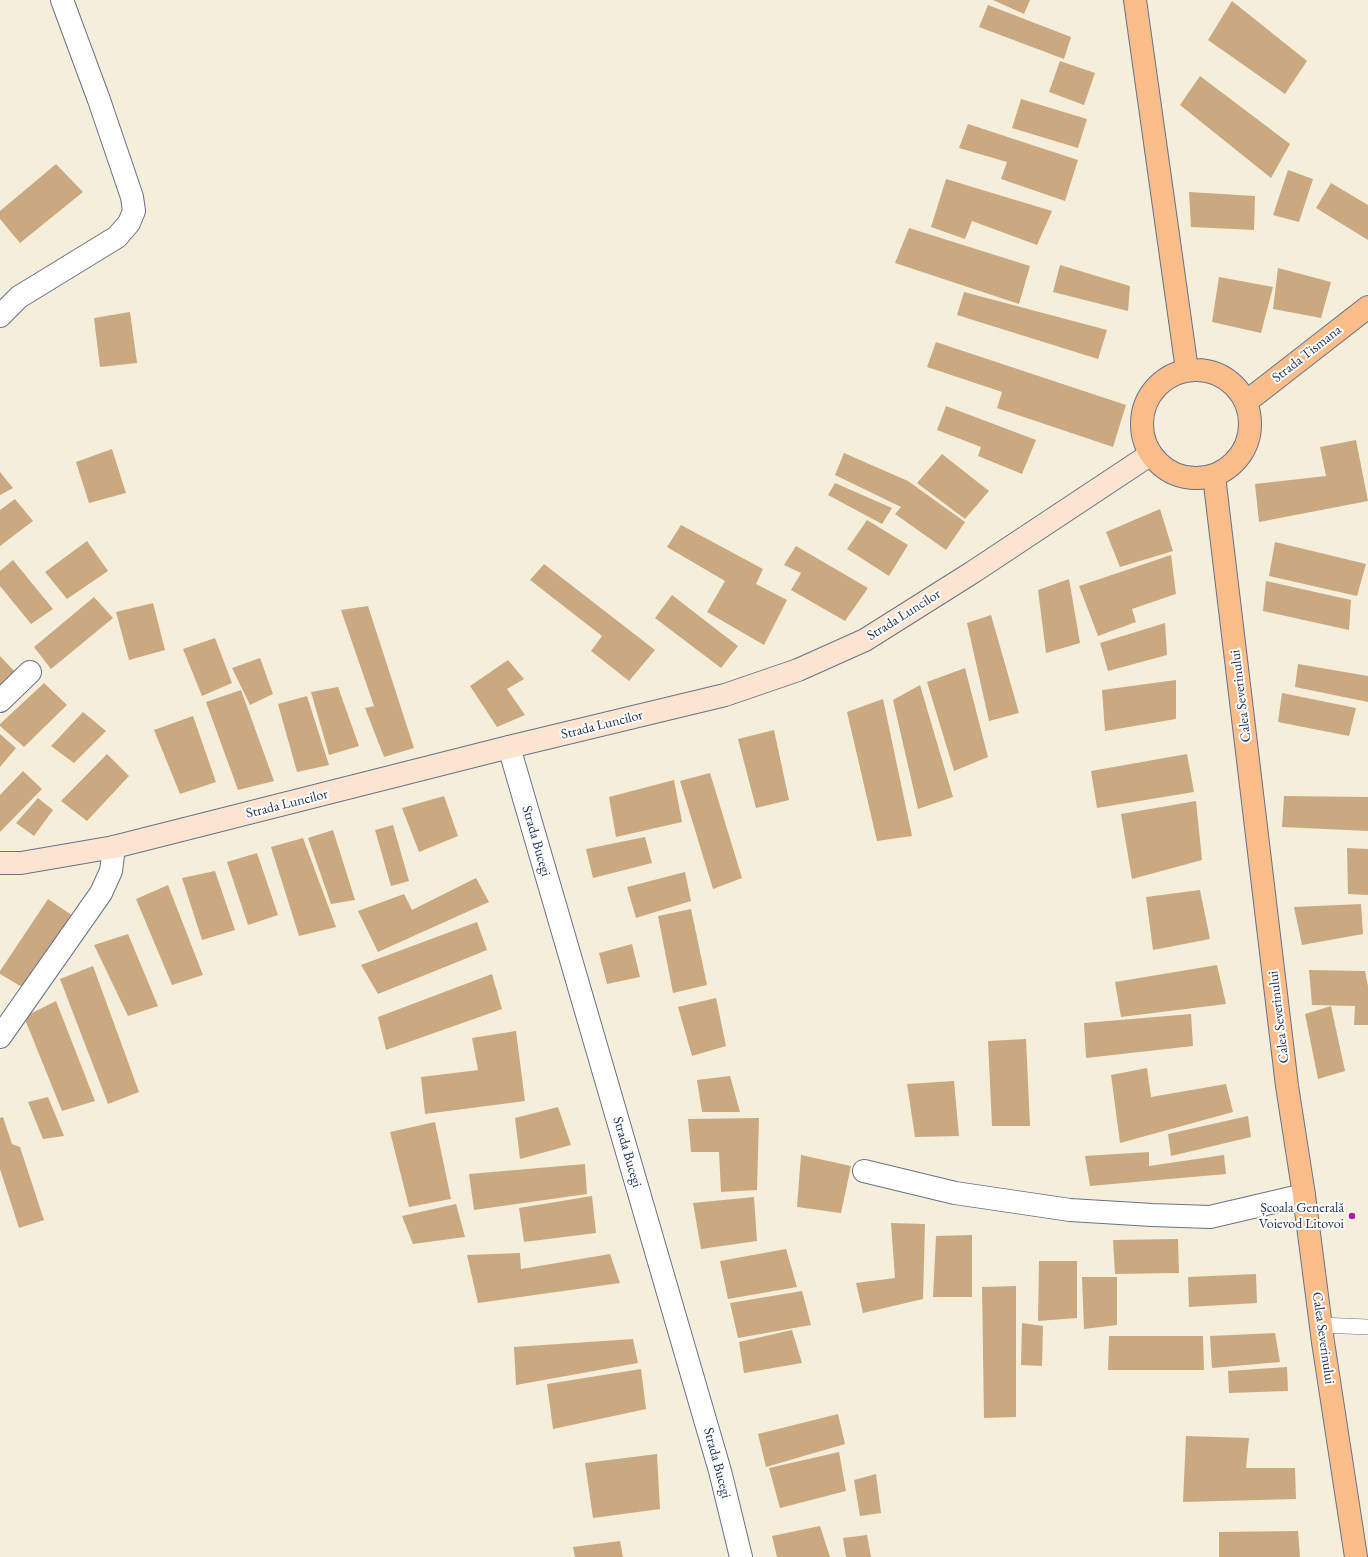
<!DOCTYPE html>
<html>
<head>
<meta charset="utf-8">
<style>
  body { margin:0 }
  canvas { display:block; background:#f5eedb }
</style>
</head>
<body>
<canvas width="1368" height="1557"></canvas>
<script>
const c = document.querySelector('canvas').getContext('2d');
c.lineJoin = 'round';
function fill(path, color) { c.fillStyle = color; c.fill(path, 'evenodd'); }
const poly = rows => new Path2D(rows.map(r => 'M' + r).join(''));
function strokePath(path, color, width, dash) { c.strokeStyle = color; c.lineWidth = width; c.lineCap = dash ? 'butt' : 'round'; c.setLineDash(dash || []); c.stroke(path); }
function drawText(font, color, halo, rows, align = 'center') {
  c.font = font + ' "EB Garamond",serif'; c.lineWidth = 4; c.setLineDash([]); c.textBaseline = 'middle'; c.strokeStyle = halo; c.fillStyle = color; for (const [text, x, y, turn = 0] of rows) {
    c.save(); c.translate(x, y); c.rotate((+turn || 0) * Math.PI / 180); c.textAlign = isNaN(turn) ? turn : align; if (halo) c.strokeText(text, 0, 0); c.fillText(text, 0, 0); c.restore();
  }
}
const building = poly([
  [993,0,1030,0,1024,14],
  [1232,1,1307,61,1285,94,1208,40],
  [988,5,1071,37,1064,59,979,27],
  [1060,61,1095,73,1084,105,1049,92],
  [1200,76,1290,144,1271,178,1180,105],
  [1021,99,1087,119,1078,148,1012,128],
  [968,124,1078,160,1065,201,1001,179,1007,162,959,148],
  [56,164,83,192,20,243,0,219,0,211],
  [1288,170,1313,179,1299,222,1273,215],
  [946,179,1052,211,1037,245,972,221,965,239,931,227],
  [1331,183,1368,205,1368,240,1316,208],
  [1189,192,1255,196,1254,230,1191,227],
  [909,228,1030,266,1019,304,895,263],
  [1060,265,1130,286,1128,311,1053,292],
  [1278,268,1331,282,1321,318,1273,309],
  [1219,277,1273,287,1261,333,1212,322],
  [964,292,1107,330,1098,359,957,315],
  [130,312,137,363,100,367,94,318],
  [936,342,1126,405,1113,447,997,408,1002,392,927,367],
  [946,406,1036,440,1022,474,978,456,981,447,937,430],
  [1356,440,1368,501,1259,522,1255,484,1326,476,1320,447],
  [112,449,126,493,89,503,76,462],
  [844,453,908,481,965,522,946,550,895,514,901,507,835,475],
  [942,454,989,491,965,519,917,483],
  [0,472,13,488,0,495],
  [835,483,892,508,882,524,828,495],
  [15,499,33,521,0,546,0,510],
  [1160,509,1173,551,1120,567,1106,532],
  [867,520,908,545,889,576,847,549],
  [681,525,763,569,756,584,787,600,764,645,707,612,725,581,667,547],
  [87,541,108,571,67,599,45,572],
  [1275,542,1366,564,1357,596,1269,576],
  [796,546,868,588,845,621,791,590,801,573,784,565],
  [1171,555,1176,594,1132,609,1136,622,1098,636,1079,586],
  [13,560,53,609,31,624,0,586,0,571],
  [544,564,655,650,629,681,591,651,602,636,530,580],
  [1069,579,1080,643,1046,653,1038,590],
  [1266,581,1351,600,1349,630,1263,611],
  [672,595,738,646,721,668,655,618],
  [94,597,113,618,51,669,34,647],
  [153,603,165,650,129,660,116,612],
  [368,606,414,748,384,757,365,708,374,706,341,610],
  [991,615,1019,713,989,721,967,623],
  [1165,623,1167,655,1108,671,1100,643],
  [215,638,232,683,202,696,183,649],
  [0,656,19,676,0,694],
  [260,658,273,694,250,705,232,668],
  [508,660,524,679,507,689,525,715,497,727,470,686],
  [1298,664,1368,676,1368,702,1295,687],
  [965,668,988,757,954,771,927,682],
  [1176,680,1176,719,1105,731,1102,690],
  [44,683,67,705,24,747,0,726,0,724],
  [920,685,953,797,918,809,893,700],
  [338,687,359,746,329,755,311,692],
  [241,690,274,781,238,790,206,702],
  [1282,693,1356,708,1349,736,1278,722],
  [307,696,329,765,297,772,278,704],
  [883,699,912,836,877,841,847,712],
  [83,712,106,731,74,763,51,746],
  [193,716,216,782,180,794,154,730],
  [774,730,789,800,756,808,738,739],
  [0,734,16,748,0,767],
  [107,754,129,776,87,821,61,801],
  [1187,754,1194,792,1097,808,1091,771],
  [23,771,42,789,0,832,0,795],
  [710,773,742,878,713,889,680,781],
  [674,780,682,822,616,837,609,797],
  [444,796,458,836,419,852,402,808],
  [1284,796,1368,797,1368,831,1282,827],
  [38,798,53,810,34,836,16,823],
  [1196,801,1202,860,1132,879,1121,814],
  [393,825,409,881,391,886,375,830],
  [333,830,355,900,331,904,308,838],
  [645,837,652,863,593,878,586,849],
  [303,838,336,927,299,936,271,847],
  [1347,848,1368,849,1368,895,1348,894],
  [257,853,278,915,248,925,227,862],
  [215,871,235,930,202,940,182,878],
  [685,872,691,901,636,918,627,887],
  [476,878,489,902,378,952,358,911,404,894,412,910],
  [168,885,203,975,172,985,136,899],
  [1200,890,1210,939,1153,950,1146,897],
  [48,899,76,918,27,990,0,974,0,971],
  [1361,904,1363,934,1302,945,1294,907],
  [691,909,707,985,673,993,658,916],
  [477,922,487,950,378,994,361,965],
  [128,934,158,1006,128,1016,94,945],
  [632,944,640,977,607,984,599,953],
  [1217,965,1226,1004,1121,1017,1115,982],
  [93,966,139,1092,108,1104,60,979],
  [1309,970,1365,971,1368,986,1368,1025,1354,1025,1355,1006,1312,1005],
  [492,974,502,1009,386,1050,378,1017],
  [716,998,726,1046,692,1056,678,1007],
  [56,1001,95,1101,62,1111,24,1017],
  [1331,1006,1345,1071,1318,1079,1305,1014],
  [1191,1014,1193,1046,1086,1058,1084,1023],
  [516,1031,525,1101,425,1114,421,1077,478,1070,472,1038],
  [1026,1039,1030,1126,992,1126,988,1041],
  [1147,1068,1151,1097,1226,1084,1233,1112,1120,1143,1111,1075],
  [730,1076,740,1112,702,1112,697,1080],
  [954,1081,959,1136,915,1137,907,1084],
  [48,1097,64,1136,43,1139,28,1102],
  [558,1107,571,1145,520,1159,515,1118],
  [1248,1116,1251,1137,1171,1156,1168,1134],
  [3,1117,12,1144,20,1147,44,1220,19,1228,0,1169,0,1118],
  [759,1118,757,1190,721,1192,719,1152,691,1152,688,1119],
  [435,1122,451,1199,409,1207,390,1132],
  [1149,1152,1149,1166,1224,1155,1226,1174,1090,1186,1085,1156],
  [801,1155,851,1166,841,1213,797,1207],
  [585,1164,587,1194,474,1210,469,1174],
  [592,1196,596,1233,524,1242,519,1208],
  [754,1197,757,1241,701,1249,693,1203],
  [456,1204,465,1237,413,1244,402,1216],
  [891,1223,925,1224,923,1299,863,1313,856,1283,895,1278],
  [972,1235,972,1297,933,1297,936,1236],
  [1178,1239,1179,1273,1115,1274,1113,1240],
  [786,1249,797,1287,728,1299,720,1261],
  [520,1253,521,1269,610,1254,620,1283,478,1303,467,1255],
  [1039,1261,1077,1261,1077,1318,1038,1321],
  [1256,1274,1257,1303,1189,1307,1188,1277],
  [1082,1277,1117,1277,1117,1325,1084,1329],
  [1016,1286,1016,1417,984,1418,982,1287],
  [802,1291,811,1325,738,1338,730,1303],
  [1022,1323,1043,1326,1042,1366,1021,1365],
  [792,1330,802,1363,744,1373,739,1342],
  [1275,1333,1280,1362,1212,1368,1210,1336],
  [1109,1336,1203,1336,1204,1370,1108,1370],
  [633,1339,638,1363,516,1385,514,1347],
  [1287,1367,1288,1391,1229,1393,1228,1371],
  [641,1369,646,1409,553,1429,547,1384],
  [838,1414,845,1444,766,1467,758,1434],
  [1186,1436,1249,1438,1246,1468,1295,1468,1296,1499,1183,1502],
  [839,1452,846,1491,780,1508,769,1468],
  [657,1454,660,1509,593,1518,585,1463],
  [876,1474,881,1513,860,1516,854,1480],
  [820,1526,830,1557,777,1557,772,1536],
  [1298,1531,1300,1557,1219,1557,1219,1532],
  [867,1535,871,1557,846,1557,843,1538],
  [620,1541,623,1557,575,1557,573,1547]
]);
const lane = poly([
  [1320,1325,1368,1327]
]);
const street = poly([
  [0,316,19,297,117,237,129,223,134,211,132,197,99,100,62,0],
  [0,701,30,672],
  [509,747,720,1471,741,1557],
  [0,1037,101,893,111,871,114,847],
  [864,1171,955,1193,1070,1210,1152,1215,1210,1217,1304,1195]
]);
const secondary = poly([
  [0,863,21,863,114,847,509,747,725,695,798,670,865,640,973,572,1151,454]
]);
const primary = poly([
  [1135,0,1187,370],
  '1142 424a54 54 0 1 1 108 0a54 54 0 1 1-108 0Z',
  [1246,402,1368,307],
  [1214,476,1287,1086,1304,1195,1323,1342,1356,1557]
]);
const markers = [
  [1352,1216,4,"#b5179e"]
];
const streetNames = [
  ["Strada Tismana",1307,354,-38],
  ["Strada Luncilor",904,615,-32],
  ["Calea Severinului",1241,696,-97],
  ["Strada Luncilor",602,725,-14],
  ["Strada Luncilor",287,804,-14],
  ["Strada Bucegi",536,841,74],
  ["Calea Severinului",1279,1017,-97],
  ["Strada Bucegi",627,1152,74],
  ["Calea Severinului",1323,1338,82],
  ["Strada Bucegi",717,1463,75]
];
const poiNames = [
  ["Școala Generală",1344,1208],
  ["Voievod Litovoi",1344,1224]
];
fill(building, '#cba980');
strokePath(lane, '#67728a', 16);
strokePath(street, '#67728a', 24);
strokePath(secondary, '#67728a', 24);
strokePath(primary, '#67728a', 24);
strokePath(lane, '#fff', 15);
strokePath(street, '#fff', 22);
strokePath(secondary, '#fce5d0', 22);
strokePath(primary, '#f8bd89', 22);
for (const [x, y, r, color] of markers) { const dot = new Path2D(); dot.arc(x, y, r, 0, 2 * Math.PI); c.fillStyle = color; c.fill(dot); strokePath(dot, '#fdfcf7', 1.5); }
drawText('14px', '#1b2f5e', '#fdfcf7', streetNames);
drawText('14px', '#1b2f5e', '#fdfcf7', poiNames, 'right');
</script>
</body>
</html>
